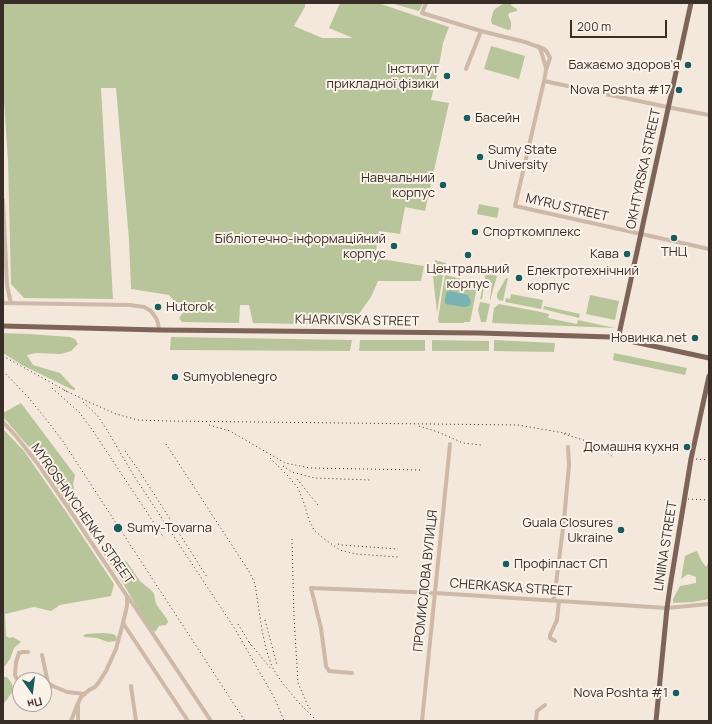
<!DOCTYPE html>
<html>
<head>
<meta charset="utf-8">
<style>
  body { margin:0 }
  #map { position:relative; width:712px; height:724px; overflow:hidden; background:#f4e8dc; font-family:Manrope,sans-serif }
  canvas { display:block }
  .frame { position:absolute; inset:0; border:4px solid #392d28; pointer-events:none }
  .north { position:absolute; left:12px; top:672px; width:40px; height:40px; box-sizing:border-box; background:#fbf3e9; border:1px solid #ada49c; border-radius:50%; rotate:166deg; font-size:11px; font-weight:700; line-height:16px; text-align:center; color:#392d28 }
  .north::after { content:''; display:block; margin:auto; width:14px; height:18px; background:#195c5f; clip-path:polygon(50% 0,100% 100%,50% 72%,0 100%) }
  .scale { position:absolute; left:570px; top:20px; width:97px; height:18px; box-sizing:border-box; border:2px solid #392d28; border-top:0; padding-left:5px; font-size:12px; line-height:14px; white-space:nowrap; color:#392d28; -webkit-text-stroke:3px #fbf3e9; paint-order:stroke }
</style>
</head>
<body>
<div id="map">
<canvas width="712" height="724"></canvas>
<div class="frame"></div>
<div class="north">Пн</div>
<div class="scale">200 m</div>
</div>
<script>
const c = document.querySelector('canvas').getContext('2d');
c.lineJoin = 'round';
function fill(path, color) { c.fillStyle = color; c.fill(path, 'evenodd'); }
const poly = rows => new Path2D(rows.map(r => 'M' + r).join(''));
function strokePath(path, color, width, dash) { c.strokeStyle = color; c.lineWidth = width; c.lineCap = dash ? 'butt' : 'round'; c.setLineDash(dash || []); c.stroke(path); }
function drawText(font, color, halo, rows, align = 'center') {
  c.font = font + ' Manrope,sans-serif'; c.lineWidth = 4; c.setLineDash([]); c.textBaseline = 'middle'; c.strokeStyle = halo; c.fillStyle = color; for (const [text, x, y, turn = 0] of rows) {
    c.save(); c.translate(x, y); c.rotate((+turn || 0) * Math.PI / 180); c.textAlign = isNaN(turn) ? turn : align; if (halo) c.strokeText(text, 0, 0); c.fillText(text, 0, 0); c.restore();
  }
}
const green = poly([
  [3,3,305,3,305,7,294,26,322,38,353,38,329,28,340,3,378,3,449,27,443,43,438,71,431,100,449,103,425,211,405,207,400,234,379,231,375,258,424,266,421,281,378,281,371,297,351,325,253,323,249,305,240,305,239,323,182,322,179,318,189,305,175,302,169,295,131,289,129,240,116,88,101,88,113,299,24,298,11,284,8,161,3,86],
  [390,3,423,3,419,11],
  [504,3,510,3,512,6,517,9,517,11,509,13,508,15,511,22,511,29,508,30,492,24,491,20,493,12,495,9],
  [491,46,525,56,519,79,484,69],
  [479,204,499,208,497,218,477,214],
  [435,260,446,263,444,272,434,270],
  [433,272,443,275,437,313,433,277],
  [486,273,497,276,490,301,490,299,492,283,485,282,482,299,480,299],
  [445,275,478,283,470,322,464,322,464,323,439,323,438,319],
  [506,278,508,278,503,301,499,300,497,298,497,294],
  [511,294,543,300,541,309,505,302,506,298,510,299],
  [590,295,619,301,615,320,586,314],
  [480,302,490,304,486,322,481,322,478,310],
  [499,304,541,312,549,314,548,318,577,324,578,320,615,328,492,323,494,308],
  [544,306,580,314,579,318,543,309],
  [3,333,29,334,70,337,75,339,78,344,71,351,61,354,36,353,27,355,33,365,60,373,72,386,75,388,75,390,73,390,22,365,3,353],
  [171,337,352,340,350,351,170,350],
  [360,340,425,340,425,351,359,351],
  [432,340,489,341,489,351,432,351],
  [494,340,555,343,554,352,494,351],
  [614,353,687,368,685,375,613,360],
  [21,403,75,475,73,484,77,500,71,508,35,454,3,417,3,413],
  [3,429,24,451,67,513,114,584,111,596,60,605,51,611,34,607,5,614,6,636,9,638,13,637,21,642,14,648,10,659,5,666,3,667],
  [107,548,116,548,120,558,127,562,140,581,152,591,154,594,156,604,167,619,168,622,166,625,159,626,155,632,149,627,121,580,104,555],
  [697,551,701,560,706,567,709,561,709,599,693,602,673,603,673,599,680,586,696,583,696,577,688,574,681,579,685,556,691,553],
  [103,633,113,634,116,636,117,639,116,641,108,642,97,638,85,637,83,636,84,635,86,634],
  [3,677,7,677,11,682,14,690,13,691,3,705]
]);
const water = poly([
  [451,291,468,295,470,299,471,303,469,306,464,307,446,304,445,302,445,298,447,292]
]);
const minor = poly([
  [426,3,422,13,481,31,525,42,544,49,547,52,550,58,546,70,544,81,515,206,709,249],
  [538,46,541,51,546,68],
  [466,69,481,31],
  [544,81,672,108,709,115],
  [3,200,7,286,11,303],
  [3,303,130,305,144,307,151,311,156,318,158,323,159,330],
  [3,422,16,436,38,464,67,506,127,596,127,606,123,623,116,649,106,671,99,682,95,687,89,690,81,697,78,703,71,721],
  [127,596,135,607,211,721],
  [554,600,564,520,569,465,568,447],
  [123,623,188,721],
  [555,641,550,638,550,635,557,620,559,601],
  [42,655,48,683,53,686],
  [352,673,329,671,326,666,321,628,311,588,435,593,667,608,709,604],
  [20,685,15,675,16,662,19,653,23,652,28,652],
  [131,686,136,721],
  [44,689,53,686,67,692,85,694],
  [78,721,78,705],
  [422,721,450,444],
  [536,721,537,711,545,705]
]);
const major = poly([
  [3,326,159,330,479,333,611,337,709,358],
  [618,339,691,3],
  [656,721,667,608,670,587,691,459,709,376]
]);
const rail = poly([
  [3,356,68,392],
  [3,371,28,397,49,423,62,440,245,721],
  [52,388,79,412,91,428,164,538],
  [64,390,91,403,116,414,138,420,168,421,518,425,570,434],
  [83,402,97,415,107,430,134,476,235,629,275,699,284,721],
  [209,425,230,431,285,463,310,468,420,470],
  [419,426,438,432,463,443,481,445],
  [564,434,593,443,607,452,613,457],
  [166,444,250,573,255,584,262,630,266,649,272,667,281,681,298,702,317,721],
  [125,451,140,472,207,577],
  [270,458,287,475,298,488,304,503,309,520,314,530,323,538,340,550,356,554,398,557],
  [696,459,709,460],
  [283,466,292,472,314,478,370,480],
  [297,479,318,505],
  [688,499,709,500],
  [292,539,294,617,298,683,308,706,312,711],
  [338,544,342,545,398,549],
  [265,620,277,665],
  [238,624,252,647],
  [249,642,271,669]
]);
const markers = [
  [688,65,4,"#195c5f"],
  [447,76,4,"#195c5f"],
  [679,90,4,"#195c5f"],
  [467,118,4,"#195c5f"],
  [480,157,4,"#195c5f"],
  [443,185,4,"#195c5f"],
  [475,232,4,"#195c5f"],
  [674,238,4,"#195c5f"],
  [394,246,4,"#195c5f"],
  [627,254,4,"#195c5f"],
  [468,255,4,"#195c5f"],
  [519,278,4,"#195c5f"],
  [158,307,4,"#195c5f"],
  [695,338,4,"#195c5f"],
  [175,377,4,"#195c5f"],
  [687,447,4,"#195c5f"],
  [118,528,5,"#195c5f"],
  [621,530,4,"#195c5f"],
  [506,564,4,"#195c5f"],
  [676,693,4,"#195c5f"]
];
const poiNames = [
  ["Бажаємо здоров'я",680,65],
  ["Інститут",439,69],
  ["прикладної фізики",439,84],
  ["Nova Poshta #17",671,90],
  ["Басейн",475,118,"left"],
  ["Sumy State",488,150,"left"],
  ["University",488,165,"left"],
  ["Навчальний",435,178],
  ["корпус",435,193],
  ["Спорткомплекс",483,232,"left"],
  ["Бібліотечно-інформаційний",386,239],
  ["корпус",386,254],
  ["ТНЦ",674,252,"center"],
  ["Кава",619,254],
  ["Центральний",468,269,"center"],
  ["корпус",468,284,"center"],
  ["Електротехнічний",527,271,"left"],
  ["корпус",527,286,"left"],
  ["Hutorok",166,307,"left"],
  ["Новинка.net",687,338],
  ["Sumyoblenegro",183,377,"left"],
  ["Домашня кухня",679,447],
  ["Guala Closures",613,523],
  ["Ukraine",613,538],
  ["Sumy-Tovarna",127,528,"left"],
  ["Профіпласт СП",514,564,"left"],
  ["Nova Poshta #1",668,693]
];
const streetNames = [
  ["OKHTYRSKA STREET",644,169,-78],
  ["MYRU STREET",567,208,13],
  ["KHARKIVSKA STREET",357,321,1],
  ["MYROSHNYCHENKA STREET",82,514,55],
  ["LINIINA STREET",666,546,-81],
  ["ПРОМИСЛОВА ВУЛИЦЯ",426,581,-84],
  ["CHERKASKA STREET",511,588,4]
];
fill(green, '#b8c59a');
fill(water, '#78b3b4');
strokePath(minor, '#ceb8a7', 4);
strokePath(major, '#7d6358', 5);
strokePath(rail, '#392d28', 1, [1, 3]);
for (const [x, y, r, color] of markers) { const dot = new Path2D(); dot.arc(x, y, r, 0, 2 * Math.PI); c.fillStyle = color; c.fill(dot); strokePath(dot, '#fbf3e9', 1.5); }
drawText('13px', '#392d28', '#fbf3e9', poiNames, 'right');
drawText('13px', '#392d28', '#fbf3e9', streetNames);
</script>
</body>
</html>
